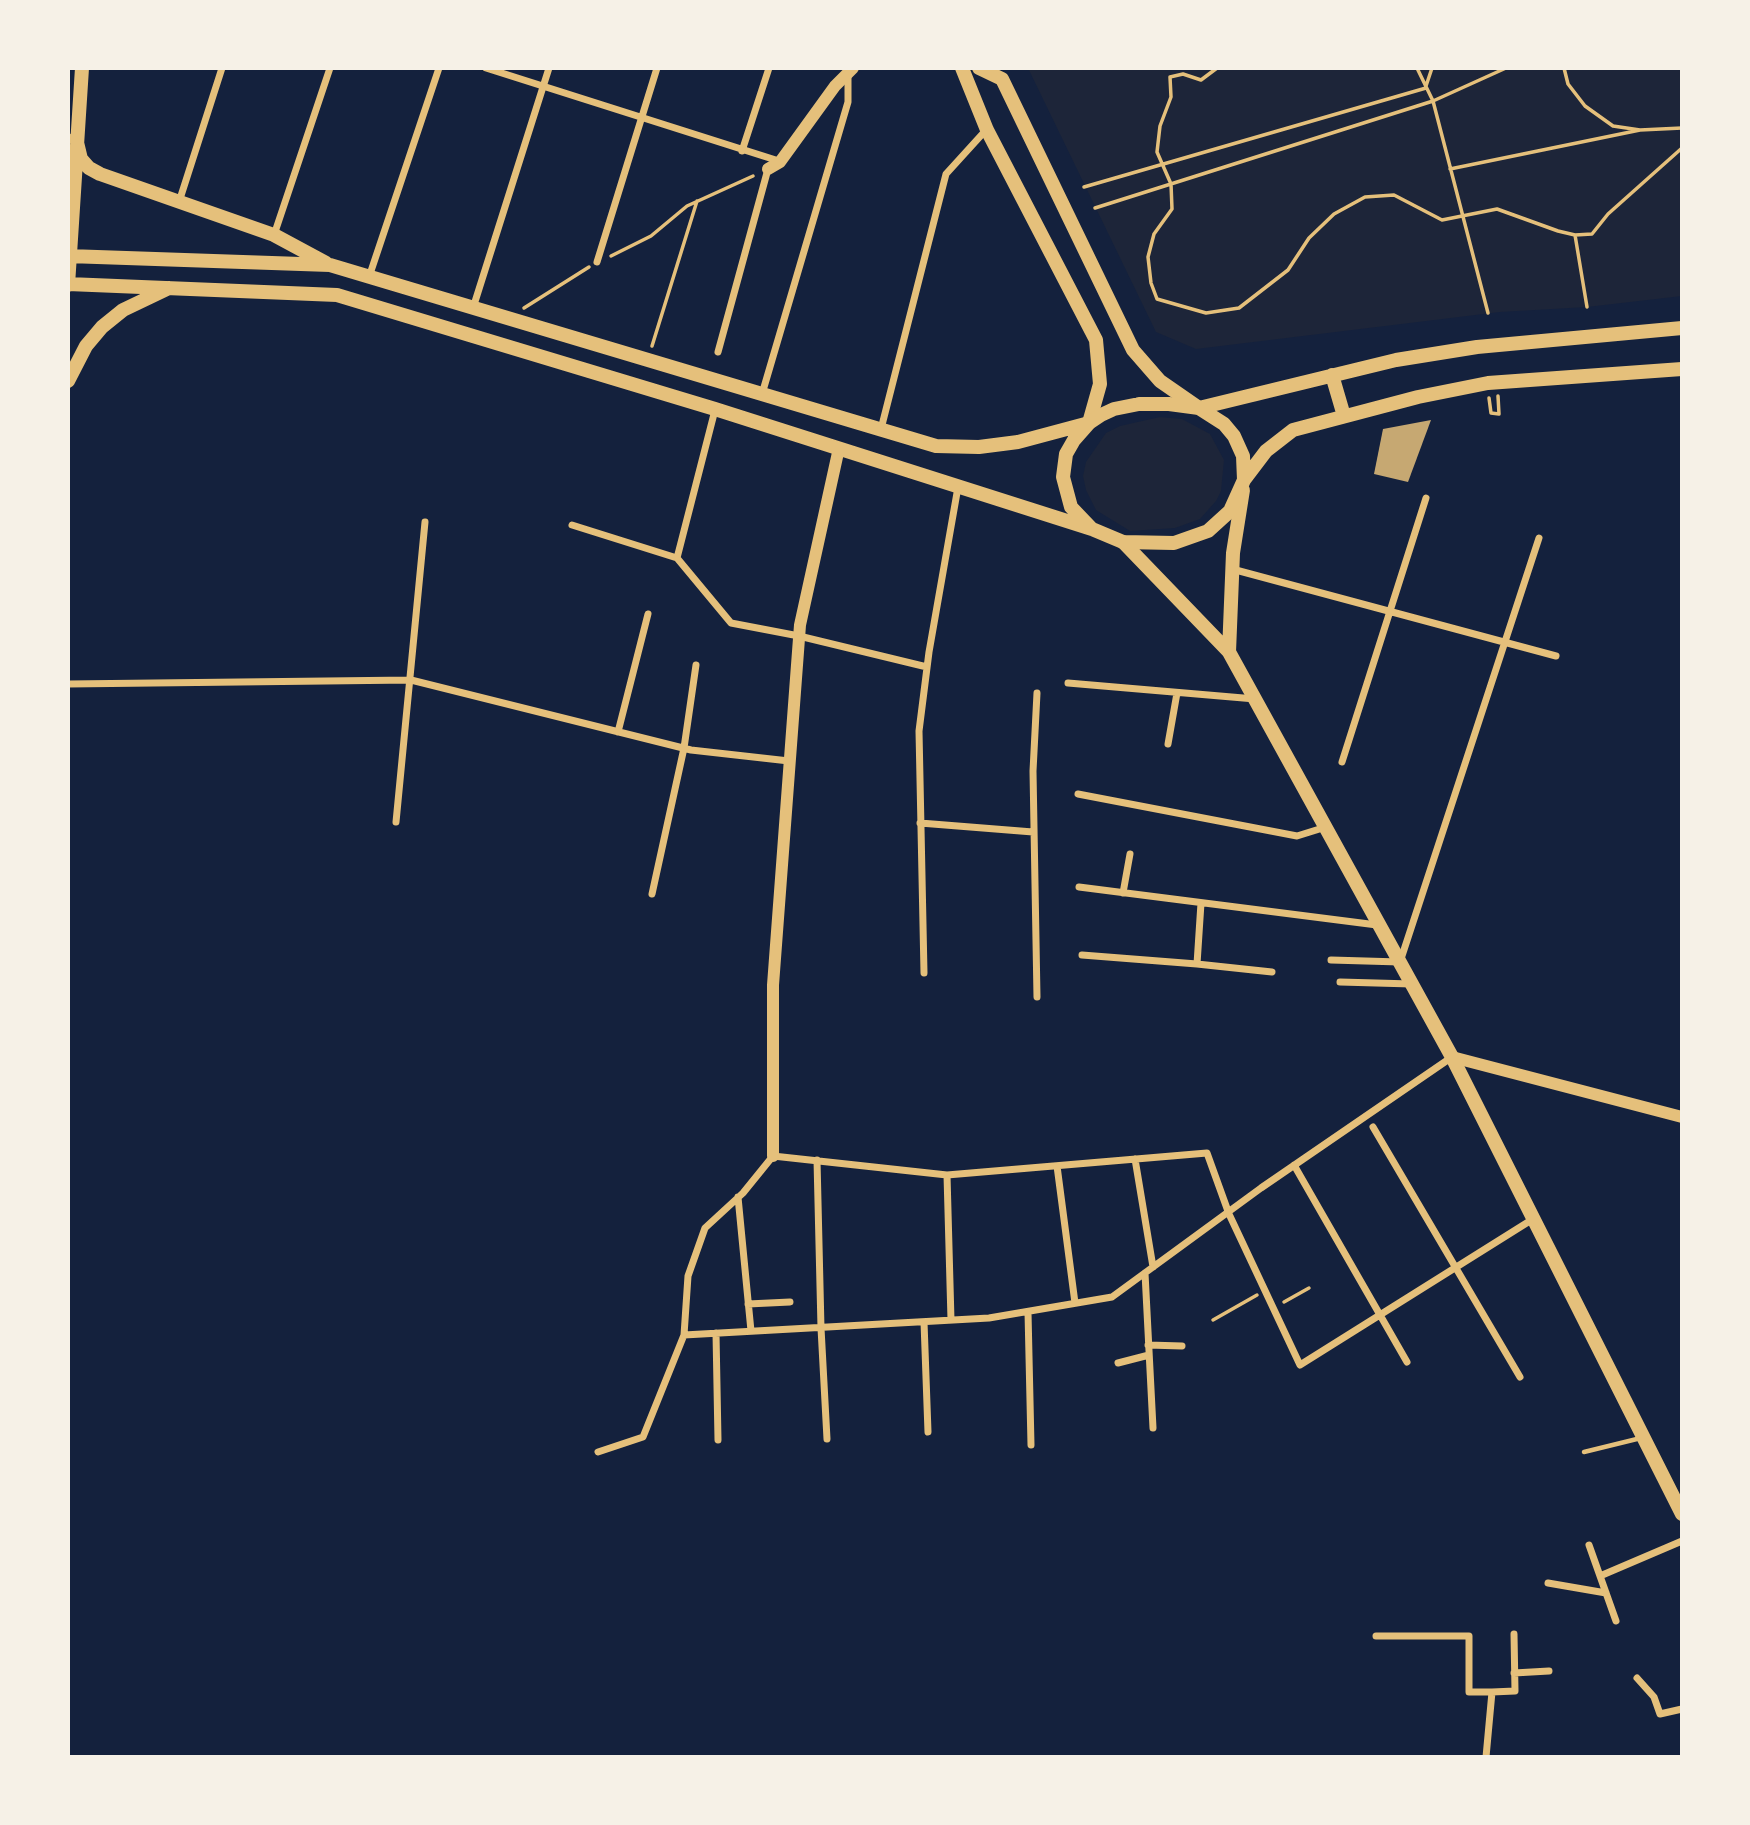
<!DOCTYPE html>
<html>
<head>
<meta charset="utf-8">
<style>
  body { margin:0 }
  #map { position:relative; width:1750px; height:1825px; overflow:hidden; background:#14213d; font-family:Figtree,sans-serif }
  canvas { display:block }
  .frame { position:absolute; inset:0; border:70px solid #f6f1e7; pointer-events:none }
</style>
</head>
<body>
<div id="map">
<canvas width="1750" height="1825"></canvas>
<div class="frame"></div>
</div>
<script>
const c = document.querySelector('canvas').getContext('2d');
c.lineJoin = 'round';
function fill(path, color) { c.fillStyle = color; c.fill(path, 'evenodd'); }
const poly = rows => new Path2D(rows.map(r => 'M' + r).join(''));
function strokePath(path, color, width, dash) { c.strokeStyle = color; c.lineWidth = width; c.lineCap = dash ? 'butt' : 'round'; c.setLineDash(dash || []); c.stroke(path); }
const green = poly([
  [1028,68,1682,68,1682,296,1587,307,1500,312,1196,349,1156,332],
  [1160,417,1182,419,1210,434,1224,460,1221,491,1216,501,1200,519,1175,528,1130,531,1096,510,1086,490,1083,476,1086,462,1106,433,1120,426]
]);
const building = poly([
  [1431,420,1408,482,1374,474,1383,429]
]);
const path = poly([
  [1217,68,1201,80,1183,74,1170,77,1171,97,1160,126,1157,152,1171,184,1172,209,1154,234,1148,257,1151,283,1157,299,1206,313,1239,308,1288,270,1309,238,1334,214,1365,197,1394,195,1442,220,1497,209,1558,231,1575,235,1592,234,1608,214,1682,148],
  [1417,68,1433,101,1488,313],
  [1564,68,1568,84,1585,106,1613,126,1640,130,1682,128],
  [1426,86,1432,68],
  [1450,169,1640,130],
  [1084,187,1426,88],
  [1095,208,1433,101,1506,68],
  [1575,235,1587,307],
  [611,256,651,236,687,206,753,176],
  [524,308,589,267],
  [652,346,697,201],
  [1489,398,1491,413,1499,414,1498,396],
  [1284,1302,1309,1288],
  [1213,1320,1257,1295]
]);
const service = poly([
  [1584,1452,1641,1438]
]);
const minor = poly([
  [486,68,779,161],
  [742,151,769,68],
  [179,202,222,68],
  [274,235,330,68],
  [597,262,657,68],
  [369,277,439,68],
  [473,308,549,68],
  [718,352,768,169],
  [762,394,848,102,848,76],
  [881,429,946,174,986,130],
  [572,525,677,558,731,623,799,636,927,667],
  [677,558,715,410],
  [1232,569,1556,656],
  [1068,683,1255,699],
  [68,684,411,680,691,750,789,761],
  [618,732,648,614],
  [1168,744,1177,693],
  [1342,762,1426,498],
  [1078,794,1297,836,1326,827],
  [396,822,425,522],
  [920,823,1033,832],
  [1079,887,1377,925],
  [1123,893,1130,854],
  [652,894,684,748,696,665],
  [1082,955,1197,964,1201,903],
  [1331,960,1400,962,1539,538],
  [1197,964,1272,972],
  [924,973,919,731,929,652,958,487],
  [1340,982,1412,984],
  [1037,997,1033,771,1037,693],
  [1373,1127,1520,1377],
  [1135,1159,1153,1267],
  [817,1160,821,1328,827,1439],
  [1294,1165,1407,1362],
  [1057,1166,1075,1303],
  [947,1175,951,1320],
  [738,1197,751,1331],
  [1145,1273,1153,1428],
  [748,1304,790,1302],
  [1028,1312,1031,1445],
  [924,1322,928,1432],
  [716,1333,718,1440],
  [684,1335,989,1318,1112,1297,1261,1188,1452,1057],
  [1148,1345,1182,1346],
  [1118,1363,1149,1355],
  [598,1452,643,1437,684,1335,688,1276,705,1228,743,1193,773,1156,947,1175,1207,1153,1229,1214,1300,1365,1533,1219],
  [1589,1545,1600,1576],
  [1548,1583,1606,1593],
  [1616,1621,1600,1576,1682,1541],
  [1376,1636,1469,1636,1469,1692,1492,1692,1515,1691,1514,1634],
  [1514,1673,1549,1671],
  [1637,1678,1654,1697,1660,1714,1682,1709],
  [1486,1757,1492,1692]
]);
const tertiary = poly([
  [768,169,780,162,835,86,853,68],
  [1452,1057,1682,1117],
  [773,1156,773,985,800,625,839,448]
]);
const secondary = poly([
  [962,68,987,130,1096,340,1100,384,1089,423],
  [979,68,1002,79,1133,350,1160,381,1199,408],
  [1123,542,1229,652,1452,1057,1682,1514],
  [1229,652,1233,553,1243,490]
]);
const primary = poly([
  [76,138,81,159,89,168,100,174,274,235,326,263],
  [68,256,330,265,936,446,979,447,1018,442,1089,423],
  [68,284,337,295,715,409,1092,529],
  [68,285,82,68],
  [1332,375,1344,416],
  [68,381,86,346,102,327,123,310,169,288],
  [1139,404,1169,404,1199,408,1224,424,1234,436,1243,456,1244,480,1230,511,1208,531,1174,543,1123,542,1092,529,1071,507,1063,477,1066,454,1074,440,1089,423,1101,415,1114,409,1139,404],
  [1199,408,1396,360,1477,347,1682,328],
  [1244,480,1266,451,1293,430,1418,397,1488,383,1682,369]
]);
fill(green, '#1d2539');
fill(building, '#c6a872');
strokePath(path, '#e5c07b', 3.5);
strokePath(service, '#e5c07b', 4.5);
strokePath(minor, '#e5c07b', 7);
strokePath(tertiary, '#e5c07b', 12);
strokePath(secondary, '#e5c07b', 14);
strokePath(primary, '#e5c07b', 14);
</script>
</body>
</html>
